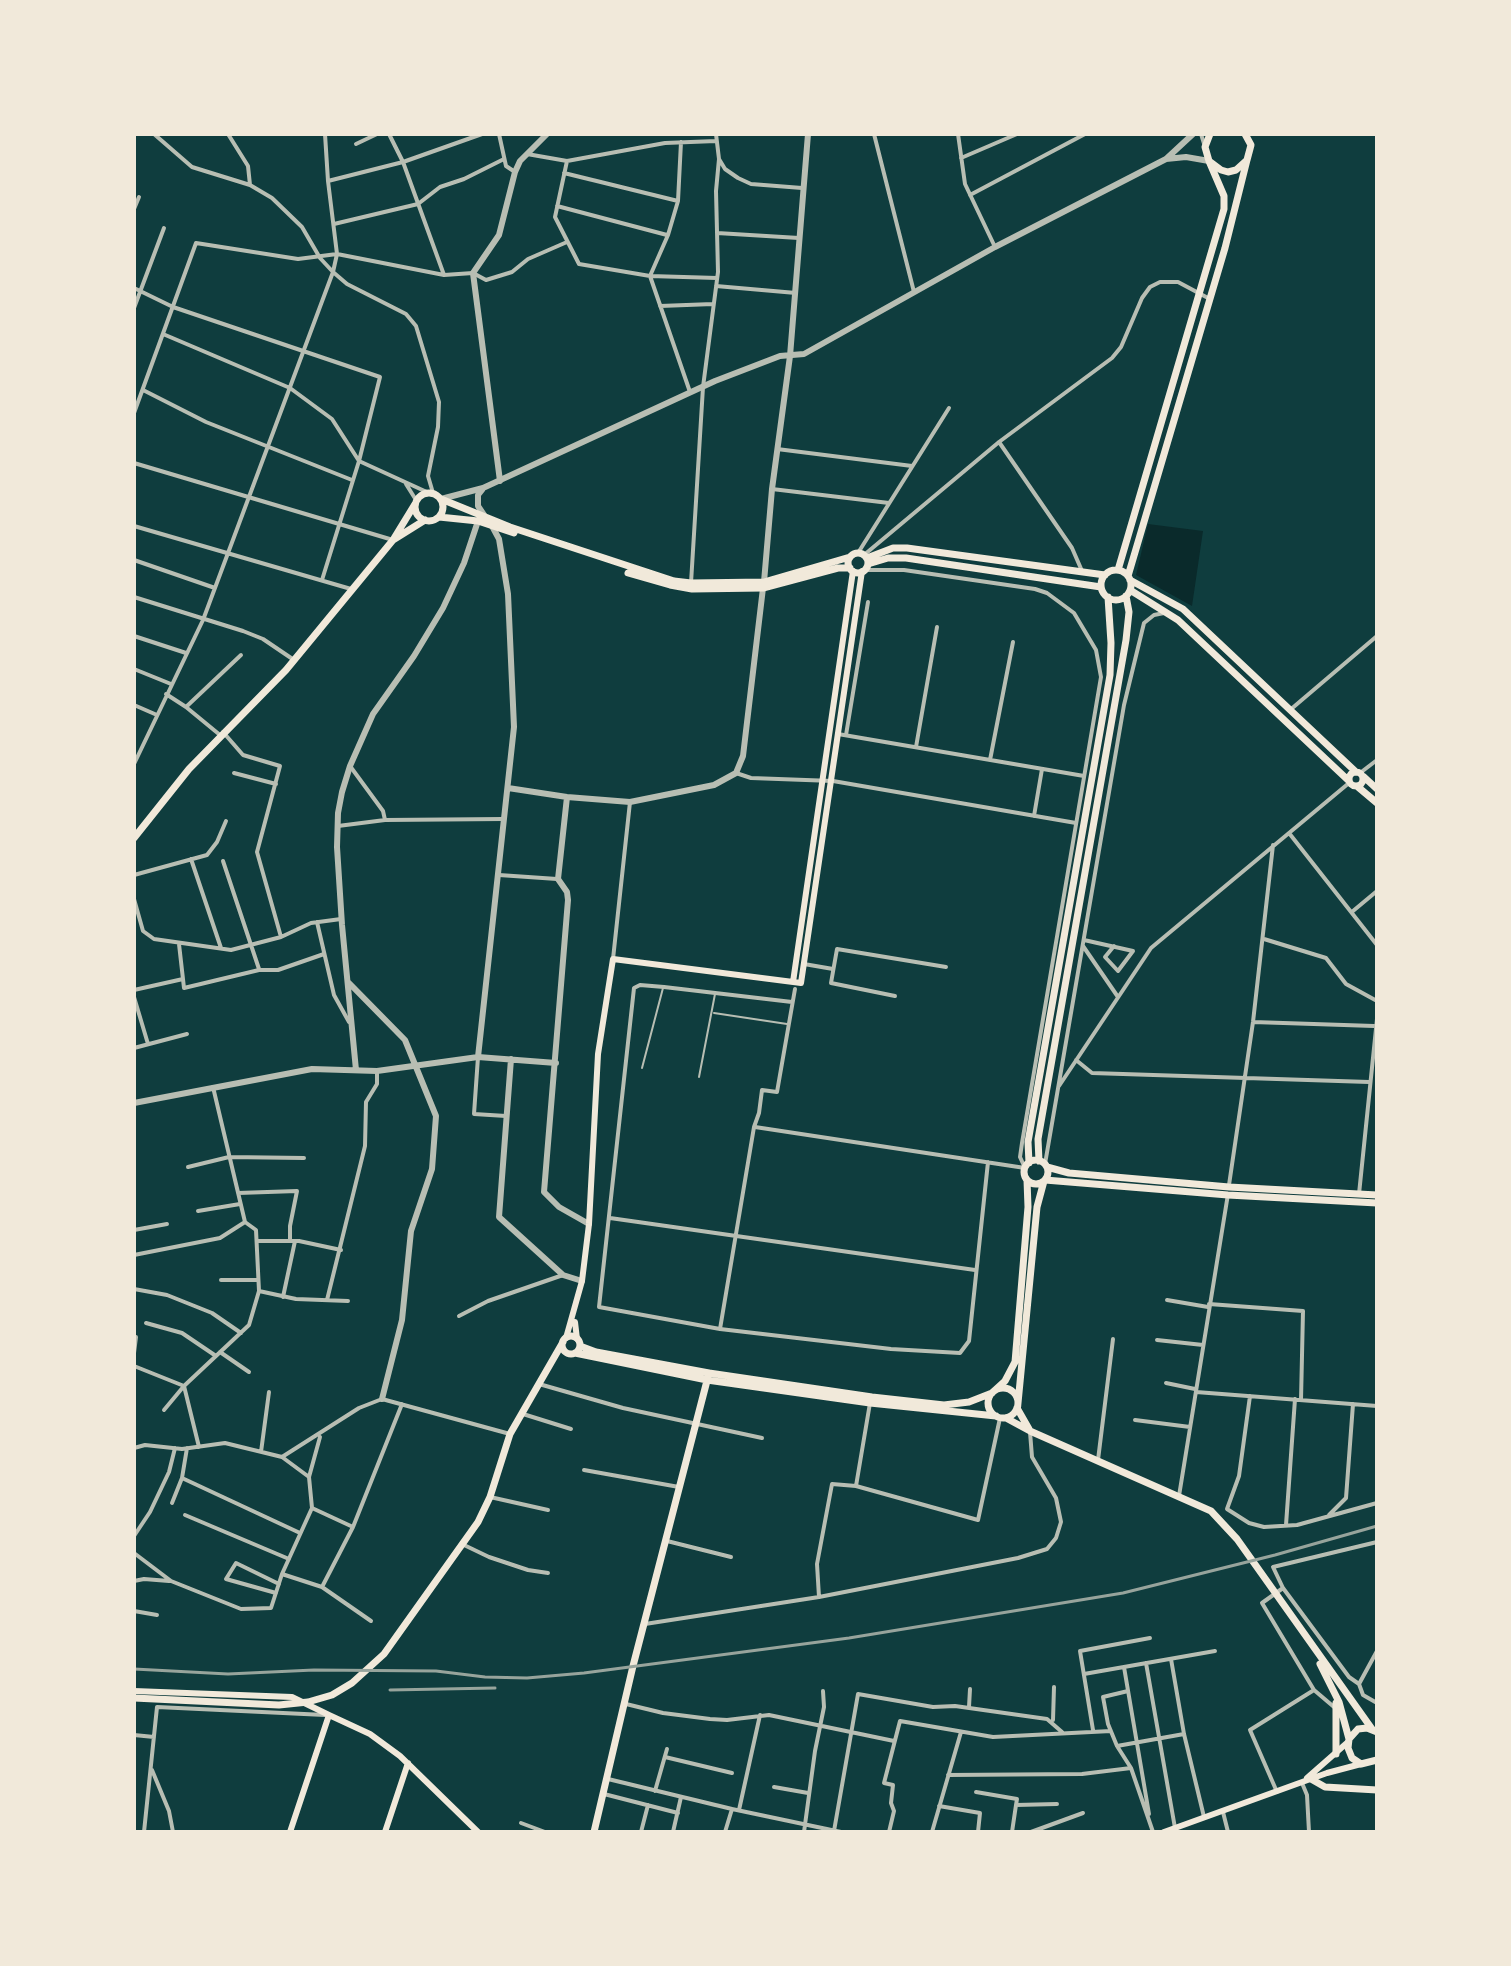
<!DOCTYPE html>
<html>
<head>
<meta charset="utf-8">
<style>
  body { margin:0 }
  #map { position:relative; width:1511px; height:1966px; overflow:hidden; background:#0f3d3e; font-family:"Space Grotesk",sans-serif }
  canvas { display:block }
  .frame { position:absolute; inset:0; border:136px solid #f1e9da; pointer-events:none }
</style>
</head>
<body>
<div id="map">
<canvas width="1511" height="1966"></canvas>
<div class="frame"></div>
</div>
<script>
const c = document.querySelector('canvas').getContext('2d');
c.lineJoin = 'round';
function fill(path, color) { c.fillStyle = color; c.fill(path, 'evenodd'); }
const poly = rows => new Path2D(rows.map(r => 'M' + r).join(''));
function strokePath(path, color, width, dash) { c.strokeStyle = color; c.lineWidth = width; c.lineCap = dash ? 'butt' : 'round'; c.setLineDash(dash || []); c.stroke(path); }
const water = poly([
  [1148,524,1203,531,1192,606,1136,575]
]);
const service = poly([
  [714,1013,787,1024],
  [642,1068,663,988],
  [699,1077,715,994]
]);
const minor = poly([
  [154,134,192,167,250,185,272,198,302,227,320,258,333,272,347,284,406,314,416,326,439,402,438,427,428,476,433,493],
  [228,134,248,166,250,185],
  [389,134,403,162,444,275],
  [499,134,506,166,515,172],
  [716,134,719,159,725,169,738,178,751,184,802,188],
  [874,134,914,292],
  [958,134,965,184,995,247],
  [1201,134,1205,147],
  [681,142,678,201,668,235,650,276,717,278],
  [356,144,377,134],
  [527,154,567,161,555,217,579,264,650,276,690,392],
  [961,158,1017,134],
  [567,161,665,143,716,141],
  [564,173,678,201],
  [328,181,403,162,482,134],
  [970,195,1085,134],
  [557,206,667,235],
  [134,209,139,197],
  [334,224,418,204,440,187,464,179,504,159],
  [717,233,799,238],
  [716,286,796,293],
  [134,288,173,307,380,377,359,461,322,580],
  [660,306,713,304],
  [134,308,164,228],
  [163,334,290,388,332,419,359,461,429,493],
  [143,390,206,422,352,480],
  [134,413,196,243,298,259,337,254,444,275,473,273,486,280,512,272,528,259,567,242],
  [999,442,1072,548,1082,571],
  [777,449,912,466],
  [134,463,393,540],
  [406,484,416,500],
  [772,489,889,503],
  [134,526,351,589],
  [858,553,949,408],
  [864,555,999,442,1112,358,1121,347,1142,298,1150,287,1160,282,1178,282,1208,298],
  [134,560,215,588],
  [865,570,904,570,1035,589,1047,593,1074,613,1096,650,1101,677,1022,1143,1020,1157,1025,1168],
  [691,583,703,387,718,272,716,191,719,159],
  [134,597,243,631,263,639,294,660],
  [134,636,186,653],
  [134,669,171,684],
  [166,694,186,707,220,735],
  [134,705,157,715],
  [186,707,241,655],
  [1290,710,1377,636],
  [223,732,243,755,280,766,257,852,281,937],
  [838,734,1084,776],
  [846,735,868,602],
  [916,747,937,627],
  [990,760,1013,642],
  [134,764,203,620,333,272,337,254,328,181,325,134],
  [234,773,276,784],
  [736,773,751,778,833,781,1076,823],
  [1360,773,1377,760],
  [1034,816,1042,769],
  [385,820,503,819],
  [338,826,385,820,383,811,350,766],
  [1289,833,1377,945],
  [191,859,221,948],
  [223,861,259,969],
  [134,875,207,855,217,842,226,821],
  [499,875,557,879],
  [134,899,143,931,154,939,231,950,281,937,311,923,341,919],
  [1353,911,1377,891],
  [317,922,334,995,349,1022],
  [1264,939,1326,958,1346,984,1377,1001],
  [1084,940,1133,951,1118,971,1105,957,1114,946],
  [179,944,184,988,259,970,278,970,324,954],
  [1083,946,1118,997],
  [613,959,630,802],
  [804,964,833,969],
  [134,990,183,979],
  [895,996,831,983,837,949,946,967],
  [134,997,148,1044],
  [792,1002,664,987,640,985,634,988,599,1307,720,1329,891,1349,960,1353,969,1341,988,1162],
  [1253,1022,1374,1026],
  [134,1048,187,1034],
  [478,1057,474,1114,506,1116],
  [1076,1060,1092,1073,1369,1082],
  [1059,1086,1151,948,1349,783],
  [755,1127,1025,1168],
  [1045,1164,1124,705,1144,623,1154,615,1164,613],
  [188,1167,229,1157,304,1158],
  [1229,1185,1253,1022,1273,845],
  [238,1193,297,1191,290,1226,290,1241],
  [1359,1194,1377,1019],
  [198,1211,240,1204],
  [610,1218,975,1270],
  [134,1230,167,1224],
  [257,1241,299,1241,341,1250],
  [134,1255,220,1238,245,1222],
  [221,1280,258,1280],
  [134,1289,167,1295,212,1313,241,1333],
  [259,1291,296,1299,348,1301],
  [283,1297,295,1241],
  [327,1300,365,1146,366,1102,377,1084,377,1071],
  [1167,1300,1208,1307],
  [1209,1304,1303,1311,1301,1400],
  [459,1316,488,1301,563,1275],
  [146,1323,182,1333,216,1356],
  [720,1329,754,1127,759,1113,762,1090,777,1092,795,989],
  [1157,1340,1203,1345],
  [220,1352,249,1372],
  [134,1353,136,1337],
  [134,1366,184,1386,199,1447],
  [1166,1383,1195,1389],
  [539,1384,623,1408,762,1438],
  [1196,1392,1377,1406],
  [1250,1396,1239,1476,1227,1509,1249,1523,1264,1527,1297,1525,1377,1503],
  [164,1410,184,1386,249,1325,259,1291,256,1230,245,1222,213,1087],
  [523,1414,571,1429],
  [1135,1420,1190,1427],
  [320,1437,309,1477,312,1508,353,1527,402,1404],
  [134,1448,145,1445,182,1449,225,1443,282,1457,359,1408,382,1399,510,1434],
  [187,1448,182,1478,300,1533],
  [261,1452,269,1392],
  [282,1457,309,1477],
  [1098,1460,1113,1339],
  [584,1470,679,1487],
  [856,1486,978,1520,1000,1418],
  [1179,1496,1228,1194],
  [490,1497,548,1510],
  [172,1503,182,1478],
  [185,1515,289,1559],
  [1329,1515,1346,1498,1353,1404],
  [1286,1525,1295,1399],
  [134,1536,150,1512,169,1472,175,1448],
  [667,1541,731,1557],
  [464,1545,489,1557,528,1570,548,1573],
  [134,1553,171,1581,241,1609,271,1608,282,1574,312,1508],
  [282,1574,322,1587,353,1527],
  [134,1581,144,1579,169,1581],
  [322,1587,371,1621],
  [1283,1588,1349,1677,1359,1684],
  [276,1593,226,1579,236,1563,279,1584],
  [819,1597,817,1564,832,1484,856,1486,870,1403],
  [134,1611,157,1615],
  [645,1624,819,1597,1018,1558,1047,1549,1056,1538,1061,1522,1056,1498,1032,1457,1030,1432],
  [1377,1651,1359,1684,1363,1695,1377,1703],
  [1171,1659,1184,1734,1204,1817],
  [1146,1663,1175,1828],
  [1124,1667,1149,1814],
  [1084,1674,1215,1651],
  [1314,1690,1334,1707],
  [1128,1691,1103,1697,1108,1724,1117,1746,1131,1768,1153,1832],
  [626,1704,663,1713,710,1719,727,1720,769,1715,894,1741],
  [969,1707,970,1689],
  [1053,1720,1054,1687],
  [1093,1730,1080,1651,1150,1638],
  [134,1735,154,1737],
  [1117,1746,1184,1734],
  [665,1757,732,1773],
  [152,1770,169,1811,173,1832],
  [948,1775,1082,1774,1131,1768],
  [608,1779,732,1809,841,1832],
  [1302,1783,1307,1795,1309,1832],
  [774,1787,808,1793],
  [655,1791,667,1749],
  [976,1792,1017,1799,1016,1805,1057,1804],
  [1277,1792,1250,1730,1314,1690,1262,1603,1283,1588,1273,1567,1377,1542],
  [604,1794,678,1813],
  [939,1806,980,1813,978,1832],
  [739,1810,760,1715],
  [1223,1812,1228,1832],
  [521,1823,545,1832],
  [834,1831,858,1694,933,1707,955,1706,1047,1719,1062,1732],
  [144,1832,157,1707,325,1715],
  [641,1832,648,1805],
  [673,1832,681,1797],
  [725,1832,732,1809],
  [804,1832,815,1751,824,1707,823,1691],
  [889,1832,894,1811,891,1803,893,1785,884,1783,900,1721,993,1737,1111,1731],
  [932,1832,961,1732],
  [1012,1832,1016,1805],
  [1031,1832,1083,1813]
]);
const tertiary = poly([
  [1166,159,1186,157,1209,161],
  [500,481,473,273,499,235,515,172,520,161,547,134],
  [482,490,478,495,478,506,484,515],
  [441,499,483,488,715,381,780,356,804,354,995,247,1166,159,1193,134],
  [764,582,772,489,790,356,808,134],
  [508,788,567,797,630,802,714,785,736,773,743,756,763,588],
  [567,797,558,879,567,892,568,900,544,1192,559,1207,589,1224],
  [348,982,405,1040,436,1116,432,1169,411,1231,402,1320,382,1399],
  [478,1057,514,727,508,594,499,539,492,526],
  [511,1059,499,1217,563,1275,582,1281],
  [356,1070,342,925,337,847,338,813,342,792,350,766,373,714,414,656,443,608,464,563,478,521],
  [134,1103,312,1069,377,1071,478,1057,556,1063]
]);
const secondary = poly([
  [793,982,853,571],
  [575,1322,577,1339],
  [566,1338,582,1281,589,1224,598,1054,613,959,801,983,862,571],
  [134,1691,292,1697,329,1715],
  [1307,1778,1348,1742],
  [290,1832,329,1715,370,1734,400,1756,478,1832],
  [385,1832,408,1763],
  [1164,1832,1327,1773,1361,1764]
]);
const primary = poly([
  [1210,134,1205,147,1209,161,1221,170,1228,172,1236,170,1247,160,1251,145,1245,134],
  '415 507a14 14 0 1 1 28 0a14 14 0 1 1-28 0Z',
  [441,499,510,527,674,581,691,583,764,582,850,557],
  [415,504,393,540,425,520],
  [439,517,478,521,514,533],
  '848 563a10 10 0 1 1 20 0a10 10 0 1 1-20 0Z',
  [867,558,893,548,907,548,1105,575],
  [868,564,888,558,906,558,1101,587],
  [1118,570,1224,209,1224,196,1209,161],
  '1101 585a15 15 0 1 1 30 0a15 15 0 1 1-30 0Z',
  [628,573,670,585,692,589,763,588,838,568,850,568],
  [1128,576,1225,248,1247,160],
  [1130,580,1183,609,1356,772],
  [1130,590,1178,620,1349,781],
  '1349 779a7 7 0 1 1 14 0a7 7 0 1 1-14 0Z',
  [1364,777,1377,789],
  [1358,787,1377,803],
  [134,838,189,769,286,670,393,540],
  '1024 1172a12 12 0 1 1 24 0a12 12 0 1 1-24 0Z',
  [1039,1161,1038,1139,1126,640,1129,612,1126,596],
  [1029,1163,1028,1142,1110,675,1111,643,1108,597],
  [1047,1167,1069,1173,1229,1187,1377,1195],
  [1045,1180,1228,1195,1377,1203],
  '562 1345a9 9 0 1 1 18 0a9 9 0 1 1-18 0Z',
  [580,1346,596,1352,709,1373,872,1397,944,1405,969,1402,992,1393],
  [575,1353,707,1380,870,1403,996,1416],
  '988 1403a15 15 0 1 1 30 0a15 15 0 1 1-30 0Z',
  [994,1391,1005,1381,1015,1362,1028,1207,1027,1180],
  [1018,1403,1037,1207,1044,1181],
  [1017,1408,1029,1429],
  [1006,1418,1030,1431,1211,1511,1237,1539,1372,1729],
  [1320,1664,1339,1702,1349,1739],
  [134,1698,279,1705,308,1702,332,1695,352,1683,384,1654,478,1522,490,1497,510,1434,563,1342],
  [1336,1703,1336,1754],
  [1377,1732,1367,1728,1358,1729,1349,1739,1348,1748,1352,1758,1361,1764,1377,1760],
  [1311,1779,1325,1787,1377,1790],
  [594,1832,633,1666,709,1373]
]);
const rail = poly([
  [134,1669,228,1674,314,1670,436,1671,485,1677,527,1678,584,1673,849,1638,1123,1593,1275,1555,1377,1526],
  [390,1690,495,1688]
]);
fill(water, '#0a2a2b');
strokePath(service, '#b8beb3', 2);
strokePath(minor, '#b8beb3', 4);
strokePath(tertiary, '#b8beb3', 6);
strokePath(secondary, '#f1e9da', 6);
strokePath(primary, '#f1e9da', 7);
strokePath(rail, '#97a49c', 3);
</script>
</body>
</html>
